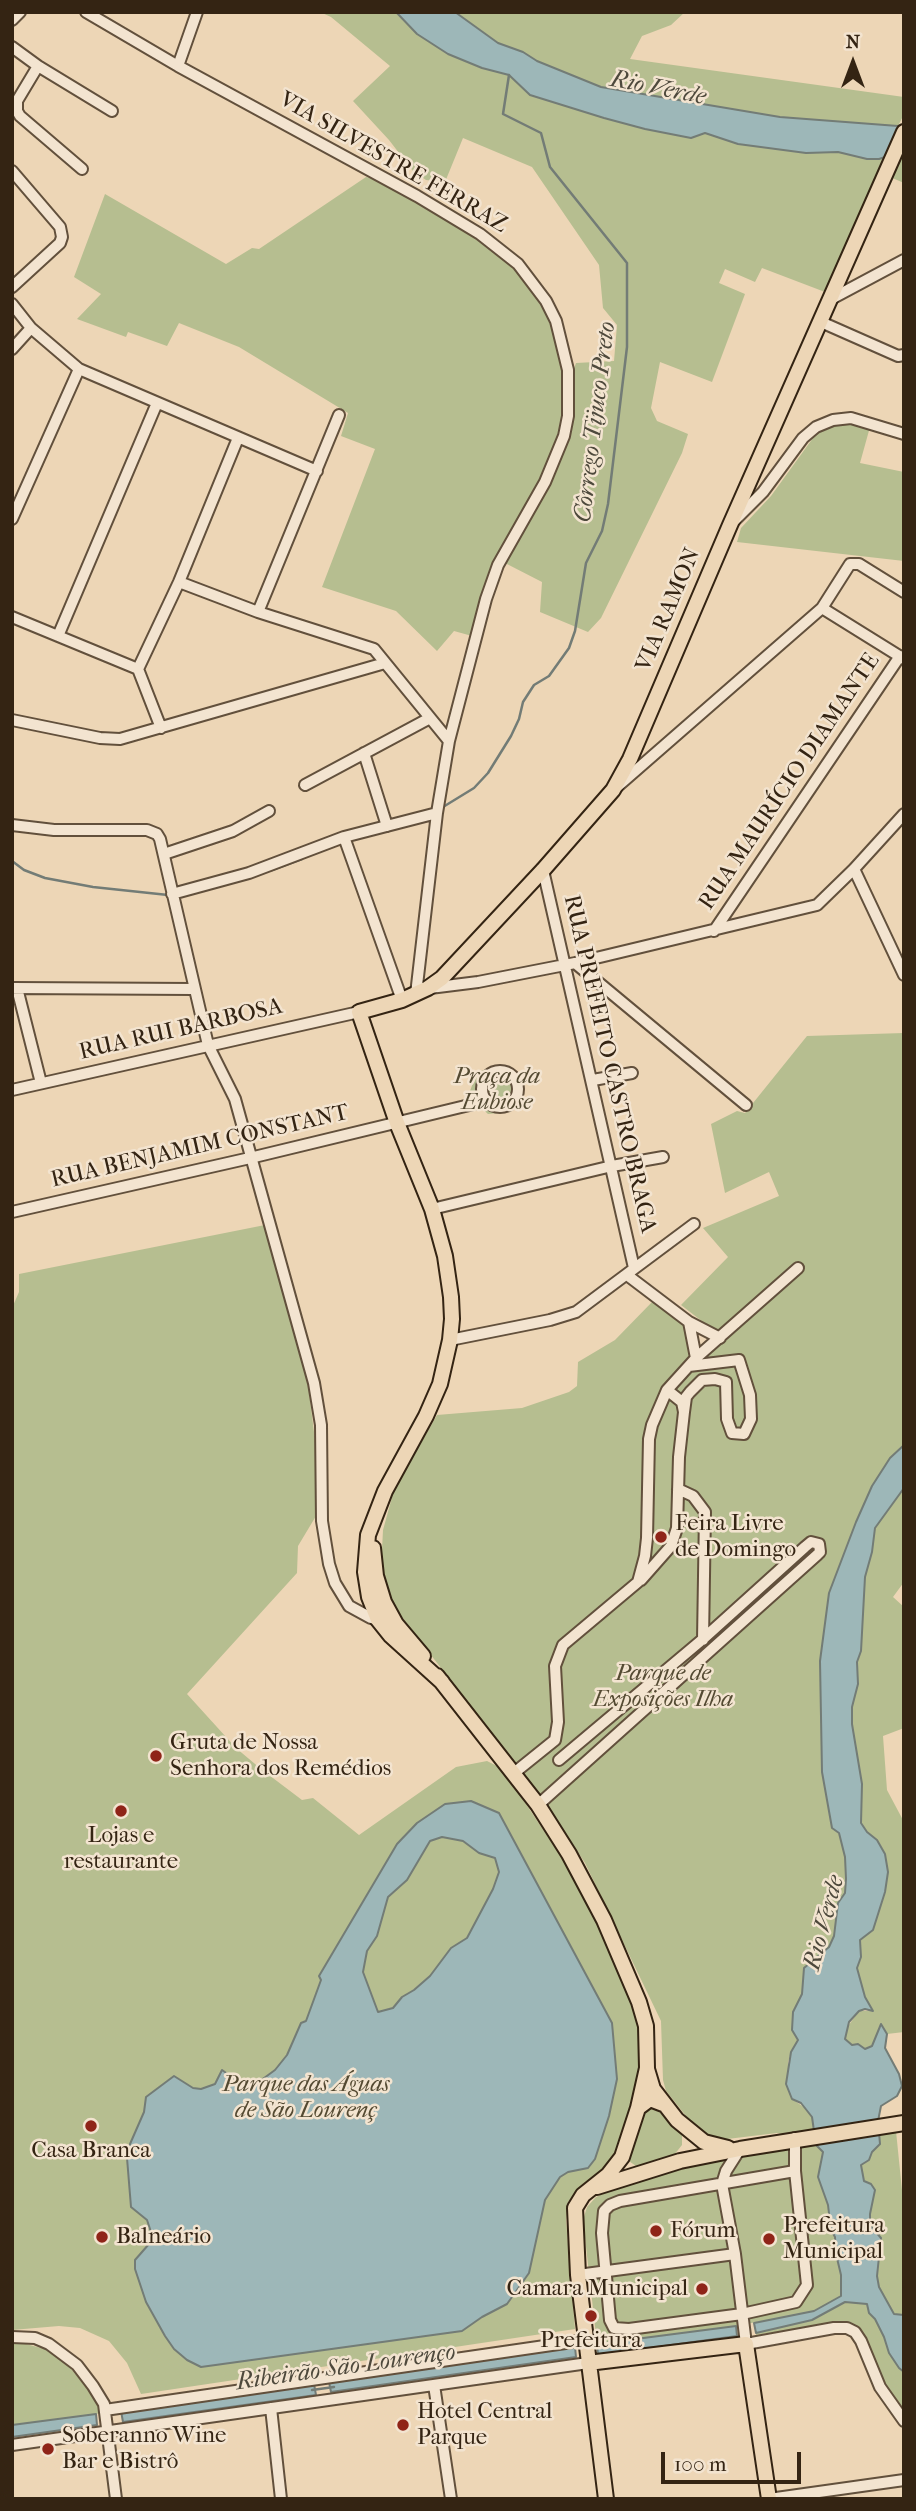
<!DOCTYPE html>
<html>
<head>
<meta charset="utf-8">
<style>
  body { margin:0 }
  #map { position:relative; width:916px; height:2511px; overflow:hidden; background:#edd6b6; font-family:"IM FELL French Canon",serif }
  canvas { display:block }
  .frame { position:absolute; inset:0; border:14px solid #342413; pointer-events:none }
  .north { position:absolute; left:818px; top:28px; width:70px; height:70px; -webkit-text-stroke:5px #f3e4d0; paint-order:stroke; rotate:0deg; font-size:19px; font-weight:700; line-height:28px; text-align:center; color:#342413 }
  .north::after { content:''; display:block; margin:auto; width:24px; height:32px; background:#342413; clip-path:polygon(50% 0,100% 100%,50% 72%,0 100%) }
  .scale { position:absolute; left:661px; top:2452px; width:140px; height:32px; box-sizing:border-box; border:4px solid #342413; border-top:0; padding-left:9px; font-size:21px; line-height:24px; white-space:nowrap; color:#342413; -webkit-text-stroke:5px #f3e4d0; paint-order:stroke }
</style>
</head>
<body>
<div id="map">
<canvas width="916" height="2511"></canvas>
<div class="frame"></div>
<div class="north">N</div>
<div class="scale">100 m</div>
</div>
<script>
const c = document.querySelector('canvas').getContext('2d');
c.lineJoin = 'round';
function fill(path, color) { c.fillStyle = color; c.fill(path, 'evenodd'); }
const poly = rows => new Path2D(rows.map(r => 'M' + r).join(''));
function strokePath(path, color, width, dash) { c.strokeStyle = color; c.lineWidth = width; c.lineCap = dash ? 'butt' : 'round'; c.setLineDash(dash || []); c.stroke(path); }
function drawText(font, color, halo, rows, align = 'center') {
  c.font = font + ' "IM FELL French Canon",serif'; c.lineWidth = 5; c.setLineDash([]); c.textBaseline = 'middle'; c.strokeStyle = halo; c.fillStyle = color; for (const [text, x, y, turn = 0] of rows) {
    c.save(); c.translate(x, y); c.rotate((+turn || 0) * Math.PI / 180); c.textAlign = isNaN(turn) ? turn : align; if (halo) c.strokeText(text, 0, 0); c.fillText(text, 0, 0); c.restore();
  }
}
const green = poly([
  [320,12,396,12,417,34,448,54,482,68,509,75,530,95,691,138,705,133,738,144,806,153,838,152,867,159,884,157,825,292,762,268,755,282,725,269,719,283,745,294,712,382,660,362,651,408,657,421,688,434,682,453,601,618,588,632,540,612,542,582,505,563,543,495,566,444,574,398,572,374,576,363,614,361,617,325,603,308,599,265,532,167,463,138,445,182,426,180,413,171,389,140,353,101,390,66,331,17],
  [455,12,685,12,671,25,642,36,630,59,904,97,904,114,898,126,780,117,601,87,536,61,523,52,498,43],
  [904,151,904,183,890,177,901,152],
  [366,177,378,180,470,231,503,257,536,294,552,324,565,371,563,426,541,481,472,636,454,631,437,651,396,611,322,587,375,449,341,436,348,413,239,347,179,323,167,346,128,332,126,337,77,319,101,294,74,277,105,194,226,264,252,248,259,249],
  [840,423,870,427,860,463,904,472,904,561,737,542,741,528,771,496,813,438,825,428],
  [904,1033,904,1445,890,1458,872,1486,856,1522,829,1593,820,1661,822,1772,845,1857,846,1879,845,1893,838,1903,834,1936,829,1947,804,1968,802,1994,793,2012,799,2040,791,2052,788,2062,792,2099,808,2110,812,2117,815,2131,787,2135,777,2133,719,2140,711,2138,694,2126,666,2091,663,2080,661,2021,585,1863,549,1808,390,1602,384,1588,381,1569,383,1530,394,1490,437,1415,522,1408,569,1392,577,1386,578,1362,615,1340,653,1301,686,1323,690,1339,689,1355,716,1332,681,1305,728,1257,703,1228,779,1196,769,1172,725,1193,711,1124,737,1111,745,1113,807,1036],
  [500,1065,512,1072,520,1080,524,1094,520,1105,510,1112,488,1114,474,1101,470,1091,477,1072],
  [265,1225,308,1384,316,1448,316,1516,298,1546,297,1573,187,1694,236,1748,261,1769,302,1800,313,1798,359,1835,456,1767,487,1761,497,1766,512,1783,574,1876,638,2010,643,2025,639,2086,615,2160,602,2173,579,2188,568,2202,566,2220,575,2329,141,2394,127,2363,109,2341,80,2328,59,2326,12,2330,12,1308,19,1292,19,1274],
  [904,1488,904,1582,893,1597,904,1607,904,1728,883,1736,887,1790,904,1822,904,2032,887,2034,881,2025,872,2046,864,2049,852,2045,845,2039,846,2029,859,2011,872,2011,865,1997,857,1968,861,1957,860,1940,888,1872,885,1853,877,1840,867,1832,861,1823,862,1784,852,1724,852,1707,858,1684,857,1662,861,1651,865,1577,872,1552,875,1528],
  [648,2103,660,2110,679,2129,682,2134,682,2145,674,2155,636,2166,626,2159],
  [896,2131,904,2210,904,2315,894,2314,879,2287,877,2276,881,2238,870,2225,870,2214,874,2196,864,2181,861,2165,869,2160,872,2152,880,2144,879,2133],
  [816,2143,823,2152,818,2177,828,2205,831,2230,835,2237,836,2254,841,2275,841,2296,814,2311,736,2326,597,2344,583,2220,587,2207,596,2197,631,2182,684,2167,719,2159,805,2147,805,2144],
  [845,2302,867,2304,869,2313,875,2319,884,2337,889,2353,904,2372,904,2414,884,2386,858,2329,850,2324,843,2322,756,2335,756,2333,812,2320],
  [22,2343,45,2349,67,2364,95,2398,103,2413,12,2425,12,2344]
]);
const water = poly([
  [396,12,455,12,498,43,523,52,537,61,601,87,780,117,898,126,904,124,904,151,879,159,867,159,838,152,806,153,738,144,705,133,691,138,645,129,604,118,530,95,509,75,482,68,448,54,417,34,396,12],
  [904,1445,904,1488,875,1528,872,1552,865,1577,861,1651,857,1662,858,1684,852,1707,852,1724,862,1784,861,1823,867,1832,877,1840,885,1854,888,1872,885,1892,873,1930,860,1940,861,1957,857,1968,865,1997,873,2011,865,2009,859,2011,849,2022,845,2039,852,2045,858,2044,865,2049,872,2046,881,2024,887,2034,885,2048,899,2074,902,2086,897,2096,881,2106,878,2121,880,2144,872,2152,869,2160,861,2165,864,2181,871,2184,875,2190,870,2214,870,2225,881,2238,877,2276,879,2287,894,2314,904,2315,904,2372,899,2368,889,2353,884,2337,875,2319,869,2313,867,2304,845,2302,812,2320,756,2333,754,2323,814,2311,841,2296,841,2275,836,2254,835,2237,831,2230,828,2205,818,2177,823,2152,816,2145,812,2117,801,2103,792,2099,786,2084,791,2052,798,2040,792,2030,793,2012,802,1994,804,1968,829,1947,834,1936,838,1903,845,1893,846,1879,845,1857,839,1833,832,1828,822,1772,820,1661,829,1593,856,1522,872,1486,890,1458,904,1445],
  [471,1801,499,1813,612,2023,617,2079,609,2116,595,2159,588,2168,568,2172,560,2177,545,2200,529,2273,507,2304,482,2317,462,2331,201,2367,187,2360,174,2349,165,2336,146,2302,135,2269,135,2260,149,2244,151,2232,147,2220,131,2207,127,2158,130,2144,144,2112,146,2097,174,2076,193,2088,201,2089,215,2084,222,2070,236,2080,249,2084,260,2081,275,2070,287,2055,301,2023,306,2021,321,1980,319,1976,397,1844,417,1823,445,1804,471,1801],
  [442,1837,463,1841,479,1853,495,1858,499,1872,493,1889,467,1938,451,1948,430,1976,414,1990,402,1997,393,2008,378,2012,363,1972,367,1951,377,1936,388,1897,407,1880,430,1841,442,1837],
  [736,2326,737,2336,598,2355,597,2344,736,2326],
  [575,2347,576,2357,331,2392,329,2382,575,2347],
  [314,2384,316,2395,123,2422,121,2411,314,2384],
  [96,2414,97,2425,12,2437,12,2425,96,2414]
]);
const stream = poly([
  [443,807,474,788,488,773,511,736,519,719,523,702,534,685,549,676,569,648,575,631,586,563,602,531,608,504,627,347,627,263,550,167,541,133,503,114,509,75],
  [12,861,24,870,45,878,93,887,168,895],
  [272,870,302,859],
  [312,2390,334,2387]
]);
const minor = poly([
  [86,12,178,66,417,196,480,234,518,264,546,301,556,321,568,370,568,416,564,436,545,482,498,565,486,599,449,741,437,813,416,994],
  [12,20,20,12],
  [12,47,38,66,112,111],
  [38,66,17,101,17,111,20,116,82,169],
  [178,66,197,12],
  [12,171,60,227,62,237,60,243,12,287],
  [831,299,904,260],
  [12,304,31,328,79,369,317,471],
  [821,322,898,356,904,355],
  [12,349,31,328],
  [12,519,79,369],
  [735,520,763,492,803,438,816,427,833,420,851,418,904,434],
  [179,582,258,612,374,649,449,741],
  [822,608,904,659],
  [258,612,339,415],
  [12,617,138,669,161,728],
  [58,636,157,403],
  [138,669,179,582,238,438],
  [12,720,100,738,120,739,385,663],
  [364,753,387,826],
  [305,785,430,718],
  [618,786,822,608,850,564,859,564,904,592],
  [12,825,54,830,147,830,157,834,160,839,208,1045,235,1099,314,1383,321,1425,322,1521,329,1564,335,1583,349,1606,371,1618,383,1621],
  [344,837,402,1000],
  [164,854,233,831,269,811],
  [854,869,904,975],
  [543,870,634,1268],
  [172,894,249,873,344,837,437,813],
  [714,931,900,656],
  [575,963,746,1105],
  [12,988,194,989],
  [17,988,41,1083],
  [430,988,478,982,575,963,817,905,854,869,904,814],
  '482 1089a18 18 0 1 1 36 0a18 18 0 1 1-36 0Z',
  [593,1080,632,1073],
  [12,1090,359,1012],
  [432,1209,612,1166,663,1157],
  [12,1212,250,1158,486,1101],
  [627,1275,689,1322,720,1338],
  [689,1322,696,1358],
  [450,1340,550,1320,576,1312,694,1224],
  [684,1412,686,1397,690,1392,702,1380,715,1379,726,1382,727,1419,732,1433,744,1434,751,1419,750,1395,739,1360,689,1366],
  [678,1489,693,1496,705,1512,703,1640],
  [641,1580,671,1546,677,1528,679,1457,684,1412,682,1402,667,1390],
  [514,1773,555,1740,558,1722,555,1666,563,1645,638,1582,645,1556,647,1538,649,1439,652,1425,667,1390,696,1358,798,1268],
  [538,1805,817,1555,820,1552,819,1544,811,1542,805,1547,703,1639,559,1760],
  [795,2138,795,2171,807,2285,796,2302,742,2314,629,2329,614,2328,610,2320,602,2233,604,2211,610,2205,620,2201,795,2171],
  [740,2149,726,2171,722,2184,735,2254,746,2344,834,2328,847,2328,855,2332,861,2341,880,2387,904,2421],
  [578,2275,735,2254],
  [12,2337,35,2338,49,2344,77,2365,93,2386,104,2404,116,2499],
  [434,2385,451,2499],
  [271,2408,281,2499],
  [105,2410,586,2340],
  [12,2445,588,2363],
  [769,2499,904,2480]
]);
const major = poly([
  [373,1548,376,1576,384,1602,396,1624,423,1656],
  [437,1676,538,1805,569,1854,604,1920,639,2002,646,2026,647,2068,638,2108],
  [442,1682,390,1635,378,1620,369,1597,365,1572,368,1535,385,1491,426,1416,440,1384,450,1340,452,1319,451,1297,445,1256,432,1209,397,1123,359,1012,402,1000,428,988,442,978,543,870,613,790,630,759,730,525,904,132],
  [647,2069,653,2089,677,2120,704,2142,728,2148],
  [597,2187,680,2161,740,2149,904,2123],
  [588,2363,746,2344,769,2499],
  [606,2499,578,2275,575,2208,583,2195,608,2175,622,2157,638,2108,650,2099,663,2104]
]);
const markers = [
  [661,1537,7,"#8f2418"],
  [156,1756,7,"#8f2418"],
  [121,1811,7,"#8f2418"],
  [91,2126,7,"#8f2418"],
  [656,2231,7,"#8f2418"],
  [102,2237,7,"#8f2418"],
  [769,2239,7,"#8f2418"],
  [702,2289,7,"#8f2418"],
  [591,2316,7,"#8f2418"],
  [403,2425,7,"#8f2418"],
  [48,2449,7,"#8f2418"]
];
const streetNames = [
  ["VIA SILVESTRE FERRAZ",393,163,30],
  ["VIA RAMON",669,610,-67],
  ["RUA MAURÍCIO DIAMANTE",790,782,-56],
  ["RUA RUI BARBOSA",181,1030,-13],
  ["RUA PREFEITO CASTRO BRAGA",609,1064,77],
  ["RUA BENJAMIM CONSTANT",200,1147,-13]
];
const parkNames = [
  ["Praça da",497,1077],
  ["Eubiose",497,1103],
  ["Parque de",663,1674],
  ["Exposições Ilha",663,1700],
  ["Parque das Águas",306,2085],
  ["de São Lourenç",306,2111]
];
const poiNames = [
  ["Feira Livre",675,1524],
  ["de Domingo",675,1550],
  ["Gruta de Nossa",170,1743],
  ["Senhora dos Remédios",170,1769],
  ["Lojas e",121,1836,"center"],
  ["restaurante",121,1862,"center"],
  ["Casa Branca",91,2151,"center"],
  ["Prefeitura",783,2226],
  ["Municipal",783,2252],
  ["Fórum",670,2231],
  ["Balneário",116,2237],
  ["Camara Municipal",688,2289,"right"],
  ["Prefeitura",591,2341,"center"],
  ["Hotel Central",417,2412],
  ["Parque",417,2438],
  ["Soberanno Wine",62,2436],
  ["Bar e Bistrô",62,2462]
];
const waterNames = [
  ["Rio Verde",658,89,11],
  ["Côrrego Tijuco Preto",596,422,-83],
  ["Rio Verde",825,1923,-75],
  ["Ribeirão São Lourenço",346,2368,-8]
];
fill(green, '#b6be90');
fill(water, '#9db7b8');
strokePath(water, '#737c76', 2);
strokePath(stream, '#737c76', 2.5);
strokePath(minor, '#62503c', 14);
strokePath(major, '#342413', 18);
strokePath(minor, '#f3e4d0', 10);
strokePath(major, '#edd6b6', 14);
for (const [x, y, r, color] of markers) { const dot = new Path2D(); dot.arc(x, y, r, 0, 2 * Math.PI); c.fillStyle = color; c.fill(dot); strokePath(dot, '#f3e4d0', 2.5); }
drawText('23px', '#342413', '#f3e4d0', streetNames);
drawText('italic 23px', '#544a32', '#f3e4d0', parkNames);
drawText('23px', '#342413', '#f3e4d0', poiNames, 'left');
drawText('italic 24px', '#4e493c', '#f3e4d0', waterNames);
</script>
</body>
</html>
